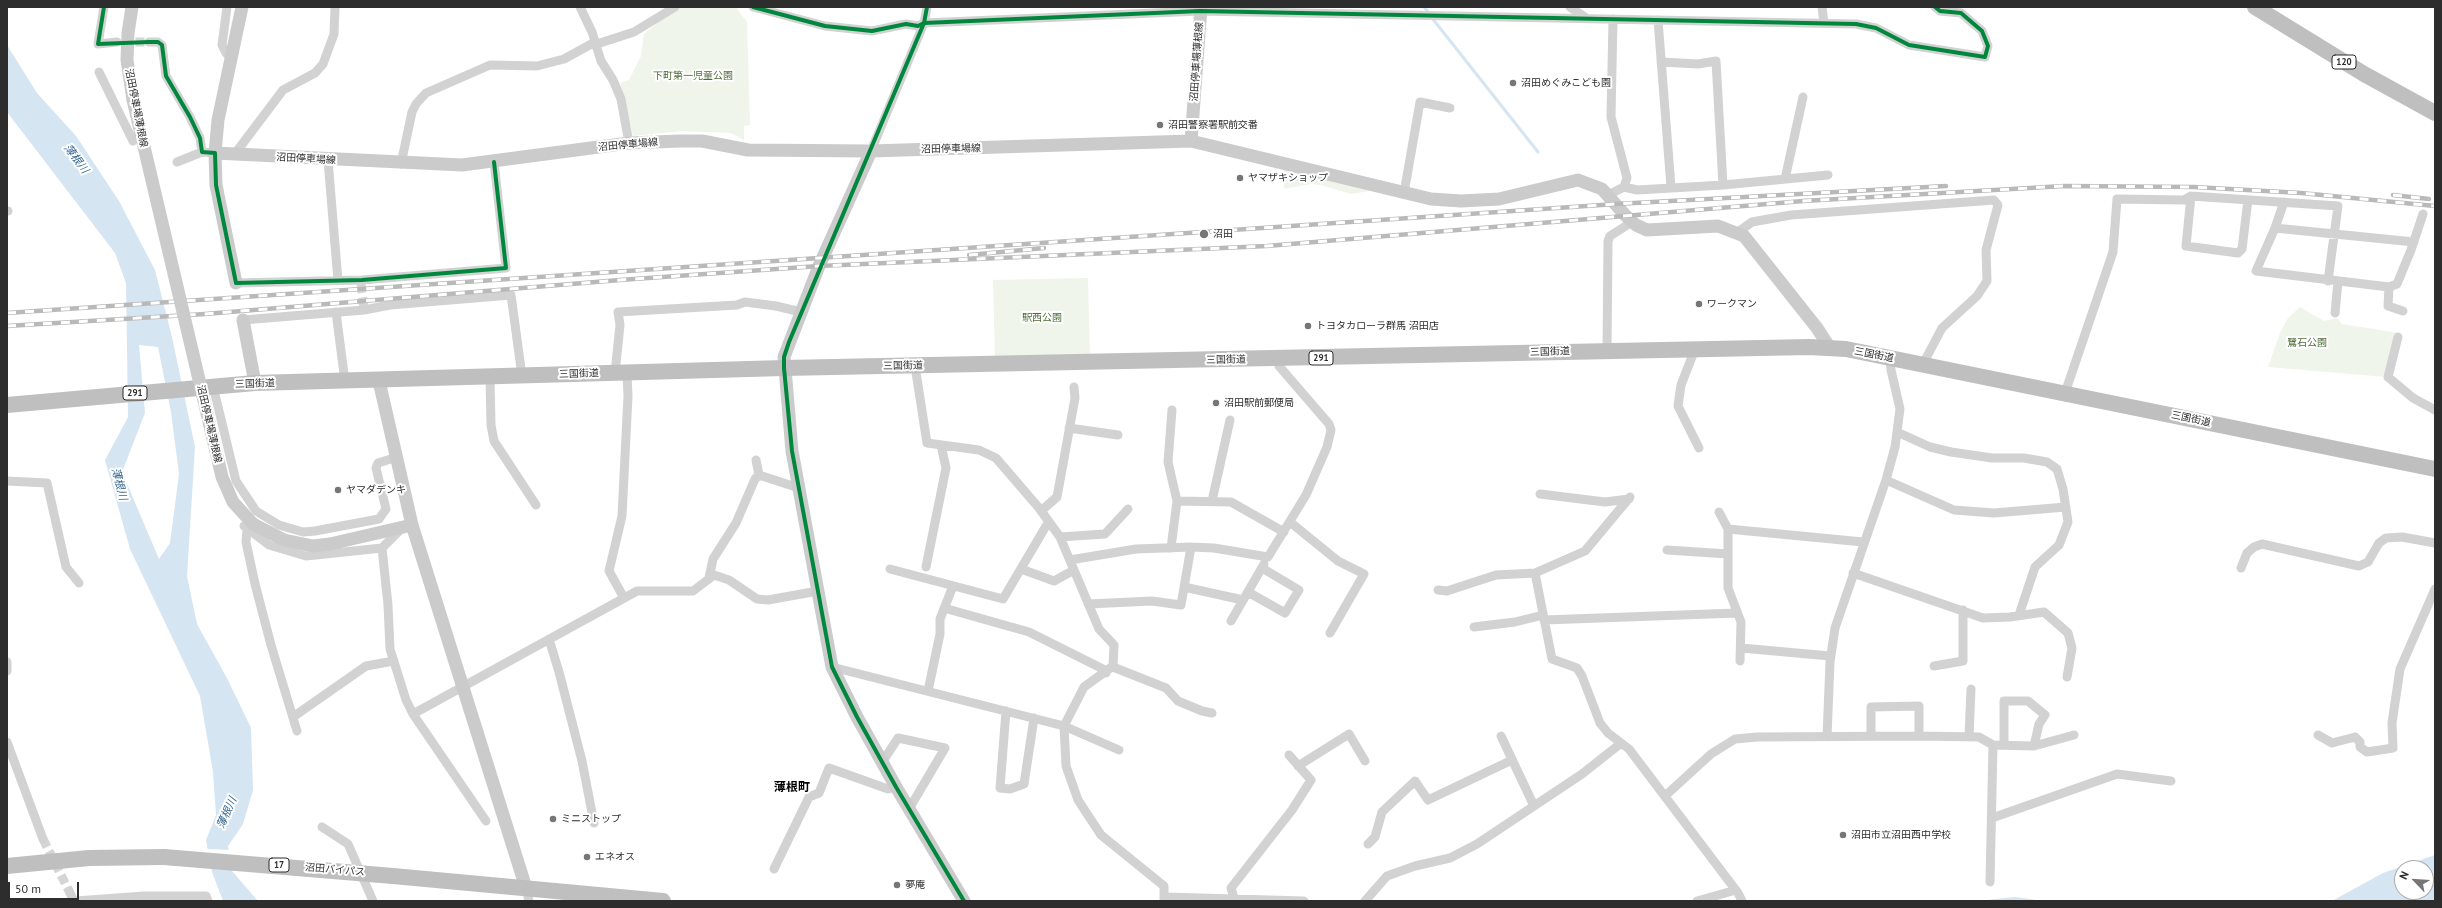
<!DOCTYPE html>
<html>
<head>
<meta charset="utf-8">
<style>
  body { margin:0 }
  #map { position:relative; width:2442px; height:908px; overflow:hidden; background:#fff; font-family:"PT Sans",sans-serif }
  canvas { display:block }
  .frame { position:absolute; inset:0; border:8px solid #2d2d2d; pointer-events:none }
  .north { position:absolute; left:2394px; top:860px; width:40px; height:40px; box-sizing:border-box; background:#fff; border:1px solid #ababab; border-radius:50%; rotate:295deg; font-size:11px; font-weight:700; line-height:16px; text-align:center; color:#2d2d2d }
  .north::after { content:''; display:block; margin:auto; width:14px; height:18px; background:#767676; clip-path:polygon(50% 0,100% 100%,50% 72%,0 100%) }
  .scale { position:absolute; left:8px; top:882px; width:71px; height:18px; box-sizing:border-box; border:2px solid #2d2d2d; border-top:0; padding-left:5px; font-size:12px; line-height:14px; white-space:nowrap; color:#2d2d2d; -webkit-text-stroke:3px #fff; paint-order:stroke }
</style>
</head>
<body>
<div id="map">
<canvas width="2442" height="908"></canvas>
<div class="frame"></div>
<div class="north">N</div>
<div class="scale">50 m</div>
</div>
<script>
const c = document.querySelector('canvas').getContext('2d');
c.lineJoin = 'round';
function fill(path, color) { c.fillStyle = color; c.fill(path, 'evenodd'); }
const poly = rows => new Path2D(rows.map(r => 'M' + r).join(''));
function strokePath(path, color, width, dash) { c.strokeStyle = color; c.lineWidth = width; c.lineCap = dash ? 'butt' : 'round'; c.setLineDash(dash || []); c.stroke(path); }
function drawText(font, color, halo, rows, align = 'center') {
  c.font = font + ' "PT Sans","Noto Sans JP",sans-serif'; c.lineWidth = 4; c.setLineDash([]); c.textBaseline = 'middle'; c.strokeStyle = halo; c.fillStyle = color; for (const [text, x, y, turn = 0] of rows) {
    c.save(); c.translate(x, y); c.rotate((+turn || 0) * Math.PI / 180); c.textAlign = isNaN(turn) ? turn : align; if (halo) c.strokeText(text, 0, 0); c.fillText(text, 0, 0); c.restore();
  }
}
const green = poly([
  [681,7,736,7,747,22,750,125,744,126,744,140,731,133,681,131,633,136,620,83,629,80,641,56,644,34,668,14],
  [1283,166,1370,191,1351,194,1320,185,1311,184,1284,189],
  [1088,278,1090,356,995,358,993,280],
  [2300,307,2324,321,2337,318,2342,324,2399,333,2386,377,2268,367,2280,333,2288,318]
]);
const water = poly([
  [7,45,37,93,76,136,119,201,155,270,172,337,195,447,187,576,197,624,227,678,251,728,253,790,243,824,228,846,232,871,258,901,223,901,212,872,206,840,216,815,213,772,200,696,130,549,105,460,128,417,126,283,115,253,7,112],
  [139,345,158,347,171,412,179,474,170,543,159,559,122,472,145,413],
  [2435,855,2435,901,2332,901,2383,873],
  [2402,868,2426,868,2426,892,2402,892],
  [2015,897,2044,901,1977,901]
]);
const pier = poly([
  [206,849,230,850,234,869,209,867]
]);
const stream = poly([
  [1424,7,1429,13],
  [1432,18,1538,152]
]);
const streetTunnel = poly([
  [122,42,149,42],
  [361,284,364,308],
  [43,839,69,891]
]);
const street = poly([
  [104,7,98,44,117,42],
  [227,7,222,45,226,53,232,59],
  [580,7,592,32,601,61,613,80,621,99,629,143],
  [753,7,825,26,872,31,906,24,918,26,924,23,1200,11,1856,24,1876,28,1909,45,1985,57,1988,46,1982,31,1961,13,1940,11,1935,7],
  [1570,7,1586,18],
  [1822,7,1824,23],
  [1613,19,1611,117,1627,178,1624,187],
  [1658,20,1671,187],
  [149,42,158,42,162,45,166,76,190,117,200,138,202,152,215,153],
  [1661,62,1698,64,1716,61,1723,185],
  [99,72,133,141],
  [871,151,924,23,927,7],
  [234,155,283,90,315,73,323,64,334,34,335,7],
  [328,160,338,281],
  [177,162,202,152],
  [401,164,412,112,416,104,426,93,490,65,537,66,564,59,595,42,600,43,634,32,675,7],
  [1785,179,1803,97],
  [1404,193,1420,102,1450,108],
  [1608,195,1624,187,1637,190,1723,185,1828,175],
  [2191,196,2186,246,2238,253,2242,249,2248,200],
  [7,211,8,211],
  [2275,228,2284,202],
  [1738,232,1752,222,1791,215,1994,200,1998,205,1986,250,1987,281,1977,296,1942,328,1923,364],
  [2414,242,2275,228,2256,271,2389,287,2397,284,2411,250,2423,214],
  [236,283,362,280,506,268,494,162],
  [2389,287,2388,306,2403,311],
  [336,312,345,382],
  [2335,313,2338,281],
  [243,320,364,310,390,305,511,295,522,376],
  [2398,337,2388,377,2413,398,2435,410],
  [1695,349,1681,385,1678,406,1699,448],
  [1607,350,1608,241,1610,236,1632,222],
  [915,366,927,443,979,450,996,458,1039,508,1060,537,1099,629,1114,645,1113,666,1084,687,1064,726,1119,750],
  [615,373,620,325,618,312,737,305,745,302,776,306,801,312],
  [490,377,491,425,494,441,536,505],
  [213,386,236,481,256,511,279,525,303,532,315,531,379,519,386,509,376,468,378,463,397,457],
  [2065,393,2113,252,2117,199,2184,200,2191,196,2338,206,2328,281],
  [1069,428,1118,435],
  [1897,432,1930,447,1951,452,1992,458,2024,458,2047,462,2057,469,2063,489,2068,522,2059,545,2035,567,2019,615],
  [756,460,759,475,799,488],
  [1886,480,1954,510,1994,513,2066,507],
  [7,481,47,483,66,567,79,583],
  [1540,494,1605,502,1629,499],
  [1630,497,1585,551,1535,573,1552,659,1577,668,1582,676,1600,723,1608,733,1629,749,1738,893,1742,901],
  [1177,501,1231,502,1284,532],
  [1212,501,1230,420],
  [1041,511,1057,497,1075,398,1074,387],
  [1719,512,1728,529,1728,588,1741,622,1740,661],
  [1290,522,1338,561,1364,574,1330,633],
  [244,526,269,545,306,556,382,548],
  [402,528,382,548,388,605,390,649,406,700,413,714,486,821],
  [247,529,246,542,255,584,271,645,297,731],
  [1728,529,1863,542],
  [1060,537,1105,534,1128,509],
  [1171,548,1177,501,1168,462,1172,410],
  [1667,550,1728,554],
  [1070,560,1136,549,1191,547,1214,548,1268,557,1306,495,1327,447,1331,430,1329,424,1279,366,1276,359],
  [926,567,946,468,941,445],
  [2241,568,2247,553,2254,547,2262,544,2359,566,2368,562,2379,543,2386,538,2402,537,2435,543],
  [890,569,1003,599,1046,526,1050,523],
  [1021,569,1054,581,1074,570],
  [1853,573,1983,618,2010,617,2044,612,2068,633,2072,648,2067,677],
  [709,578,713,559,736,523,755,479,759,475],
  [1184,587,1243,600],
  [1438,590,1447,591,1496,575,1535,573],
  [1248,592,1285,613,1299,590,1262,568],
  [624,598,609,571,622,516,628,396,627,373],
  [1088,604,1152,601,1181,605,1191,547],
  [944,608,1029,632,1103,669,1106,673],
  [1544,620,1737,613],
  [1231,621,1264,564],
  [1474,627,1515,622,1543,615],
  [549,639,559,672,582,761,594,823],
  [1741,648,1830,656],
  [7,662,7,671],
  [1934,666,1963,661,1963,610],
  [832,667,1064,726,1066,766,1078,800,1101,835,1164,886,1164,901],
  [1113,667,1166,688,1178,701,1202,711,1212,713],
  [928,691,940,634,940,619,953,586],
  [1006,711,1000,788,1010,789,1024,784,1034,718],
  [413,714,637,591,693,591,714,575,729,580,757,599,768,600,818,591],
  [293,717,366,666,394,661],
  [2318,735,2332,743,2355,737,2360,742,2360,747,2367,752,2393,748,2392,723,2400,669,2435,589],
  [1501,736,1534,806],
  [1871,736,1871,707,1919,706,1919,736],
  [1827,737,1830,662,1835,628,1886,480,1895,447,1900,409,1891,370,1890,358],
  [1969,737,1971,689],
  [7,742,43,839],
  [2004,745,2004,701,2028,701,2045,715,2039,724,2034,746],
  [883,761,898,738,945,748,909,809],
  [1298,766,1349,734,1365,761],
  [1665,796,1711,754,1735,739,1757,737,1919,736,1979,737,1993,745,2034,746,2074,735],
  [1992,818,2117,774,2171,781],
  [322,827,348,844,373,901],
  [1368,844,1375,837,1382,812,1415,781,1428,800,1512,760],
  [774,869,809,797,819,793,829,768,888,789,896,787],
  [1990,882,1993,745],
  [526,888,529,901],
  [69,891,74,901],
  [1165,897,1304,901],
  [1234,898,1231,888,1292,810,1311,780,1289,755],
  [76,901,144,896,206,896,208,901],
  [1365,901,1387,876,1415,866,1450,858,1477,844,1582,774,1620,744],
  [1697,901,1736,890]
]);
const secondary = poly([
  [132,7,128,33,127,60,133,100],
  [242,7,218,120,215,153,462,165,629,143,680,141,702,141,748,150,871,151,1191,141,1431,199,1461,201,1499,199,1578,180,1602,189,1625,215,1636,225,1647,230,1718,226,1744,236,1817,328,1830,348],
  [1191,141,1201,7],
  [871,151,819,266,784,357,792,451,832,667,857,717,896,787,964,901],
  [215,153,216,185,236,283],
  [243,320,255,383],
  [379,381,412,525,526,888],
  [253,524,284,540,313,546,330,544,412,525]
]);
const highway = poly([
  [2255,7,2364,74,2435,113],
  [7,405,255,383,784,368,1809,347,1846,349,2435,469],
  [7,866,89,858,164,857],
  [393,876,663,901]
]);
const rail = poly([
  [2393,195,2429,199],
  [969,255,1044,248],
  [7,313,1616,204,1946,186],
  [7,326,205,314,620,280,819,266,1267,246,1803,201,2064,186,2194,187,2301,193,2435,206]
]);
const secondaryBridge = poly([
  [133,100,222,477,233,502,253,524]
]);
const highwayBridge = poly([
  [164,857,393,876]
]);
const cycleway = poly([
  [104,7,98,44,149,42,158,42,162,45,166,76,190,117,200,138,202,152,215,153,216,185,236,283,362,280,506,268,494,162],
  [753,7,825,26,872,31,906,24,918,26,924,23,1200,11,1856,24,1876,28,1909,45,1985,57,1988,46,1982,31,1961,13,1940,11,1935,7],
  [927,7,924,23,789,342,784,357,784,368,792,451,832,667,857,717,896,787,964,901]
]);
const markers = [
  [1513,83,4,"#767676"],
  [1160,125,4,"#767676"],
  [1240,178,4,"#767676"],
  [1204,234,5,"#767676"],
  [1699,304,4,"#767676"],
  [1308,326,4,"#767676"],
  [1216,403,4,"#767676"],
  [338,490,4,"#767676"],
  [553,819,4,"#767676"],
  [1843,835,4,"#767676"],
  [587,857,4,"#767676"],
  [897,885,4,"#767676"]
];
const shields = [
  [2344,62,24],
  [1321,358,24],
  [135,393,24],
  [279,865,20]
];
const shieldNames = [
  ["120",2344,62],
  ["291",1321,358],
  ["291",135,393],
  ["17",279,865]
];
const streetNames = [
  ["沼田停車場薄根線",1197,62,-86],
  ["沼田停車場薄根線",136,108,79],
  ["沼田停車場線",628,145,-5],
  ["沼田停車場線",951,149,-1],
  ["沼田停車場線",306,159,3],
  ["三国街道",1550,352,-2],
  ["三国街道",1874,355,11],
  ["三国街道",1226,360,-1],
  ["三国街道",903,366,-1],
  ["三国街道",579,374,-2],
  ["三国街道",255,384,-2],
  ["三国街道",2191,419,12],
  ["沼田停車場薄根線",209,424,77],
  ["沼田バイパス",335,870,5]
];
const parkNames = [
  ["下町第一児童公園",693,76],
  ["駅西公園",1042,318],
  ["鷺石公園",2307,343]
];
const poiNames = [
  ["沼田めぐみこども園",1521,83],
  ["沼田警察署駅前交番",1168,125],
  ["ヤマザキショップ",1248,178],
  ["沼田",1213,234],
  ["ワークマン",1707,304],
  ["トヨタカローラ群馬 沼田店",1316,326],
  ["沼田駅前郵便局",1224,403],
  ["ヤマダデンキ",346,490],
  ["ミニストップ",561,819],
  ["沼田市立沼田西中学校",1851,835],
  ["エネオス",595,857],
  ["夢庵",905,885]
];
const waterNames = [
  ["薄根川",76,159,53],
  ["薄根川",119,484,75],
  ["薄根川",227,813,-66]
];
const quarterNames = [
  ["薄根町",792,788]
];
fill(green, '#eff5ea');
fill(water, '#d6e5f2');
fill(pier, '#fff');
strokePath(stream, '#d6e5f2', 3);
strokePath(streetTunnel, '#d5d5d5', 9, [9, 4.5]);
strokePath(street, '#d2d2d2', 9);
strokePath(secondary, '#cbcbcb', 13);
strokePath(highway, '#bfbfbf', 16);
strokePath(rail, '#b9b9b9', 4.5);
strokePath(rail, '#fff', 3, [9]);
strokePath(secondaryBridge, '#cbcbcb', 13);
strokePath(highwayBridge, '#bfbfbf', 16);
strokePath(cycleway, '#00873e', 4);
for (const [x, y, r, color] of markers) { const dot = new Path2D(); dot.arc(x, y, r, 0, 2 * Math.PI); c.fillStyle = color; c.fill(dot); strokePath(dot, '#fff', 1.5); }
for (const [x, y, w] of shields) { const box = new Path2D(); box.roundRect(x - w / 2, y - 7, w, 14, 3); c.fillStyle = '#fff'; c.fill(box); strokePath(box, '#2d2d2d', 1); }
drawText('bold 9px', '#2d2d2d', null, shieldNames);
drawText('10px', '#2d2d2d', '#fff', streetNames);
drawText('10px', '#4d6b38', '#fff', parkNames);
drawText('10px', '#2d2d2d', '#fff', poiNames, 'left');
drawText('italic 11px', '#376993', '#fff', waterNames);
drawText('bold 12px', '#000', '#fff', quarterNames);
</script>
</body>
</html>
